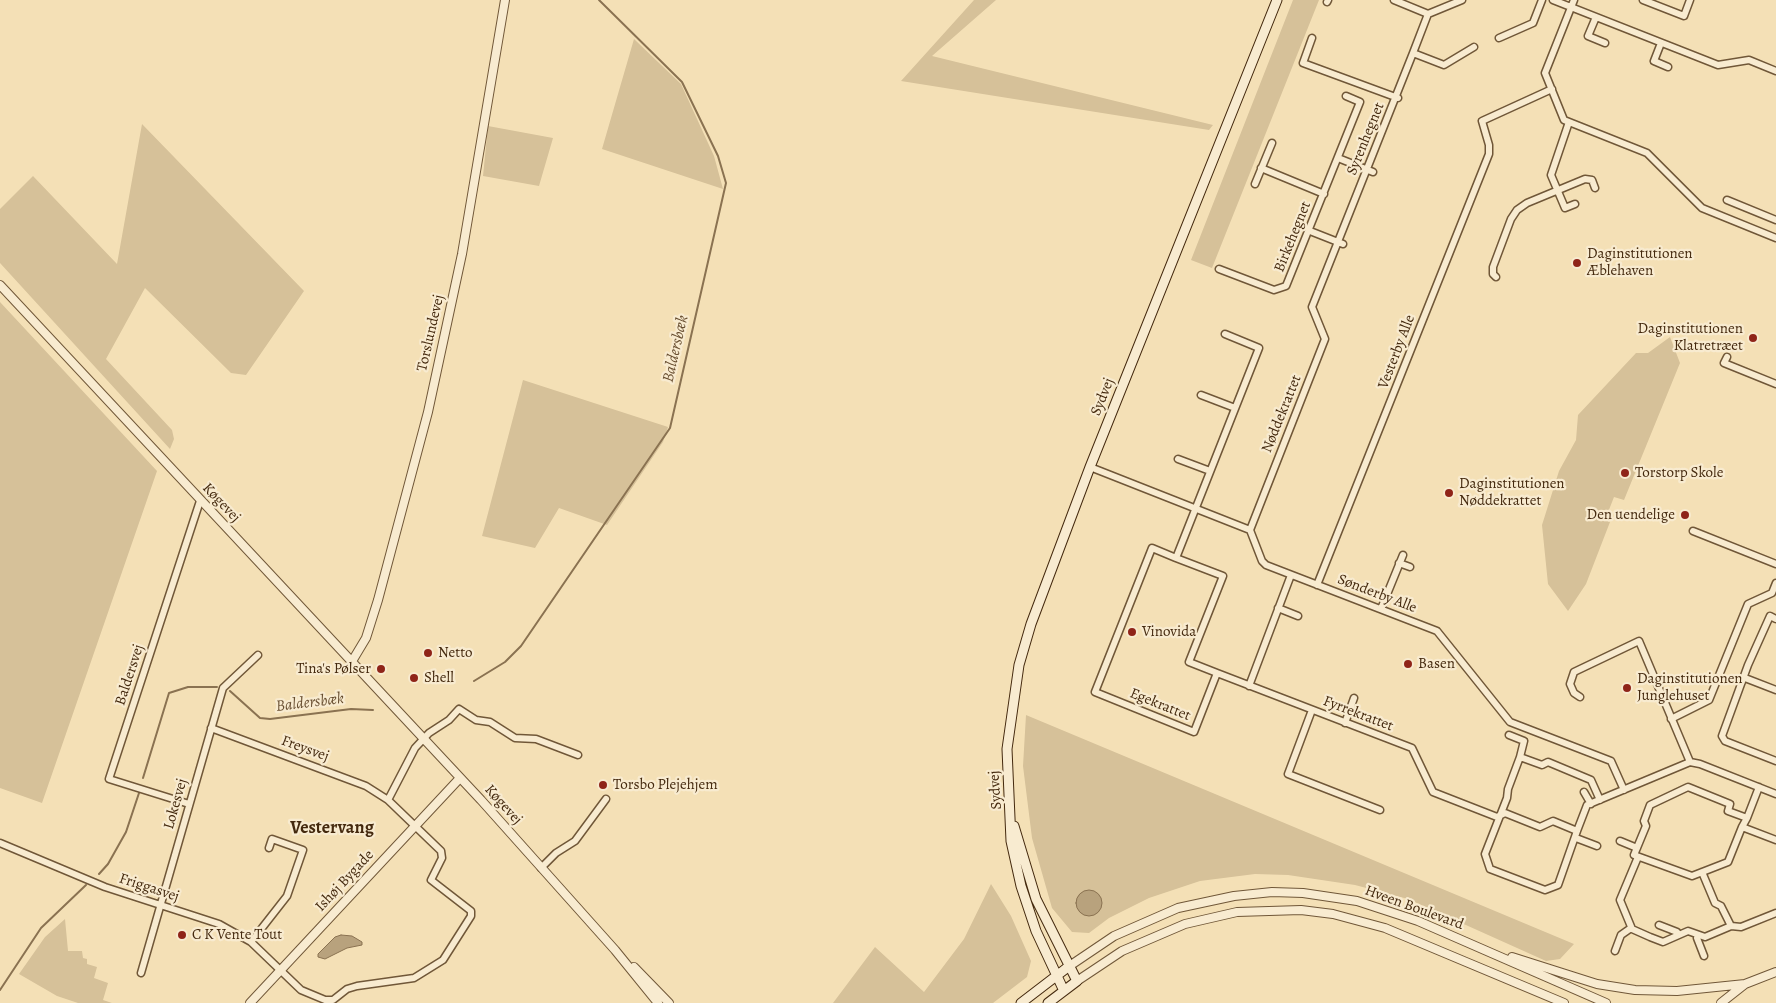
<!DOCTYPE html>
<html>
<head>
<meta charset="utf-8">
<style>
  body { margin:0 }
  canvas { display:block; background:#f4e0b6 }
</style>
</head>
<body>
<canvas width="1776" height="1003"></canvas>
<script>
const c = document.querySelector('canvas').getContext('2d');
c.lineJoin = 'round';
function fill(path, color) { c.fillStyle = color; c.fill(path, 'evenodd'); }
const poly = rows => new Path2D(rows.map(r => 'M' + r).join(''));
function strokePath(path, color, width, dash) { c.strokeStyle = color; c.lineWidth = width; c.lineCap = dash ? 'butt' : 'round'; c.setLineDash(dash || []); c.stroke(path); }
function drawText(font, color, halo, rows, align = 'center') {
  c.font = font + ' Alegreya,serif'; c.lineWidth = 4.5; c.setLineDash([]); c.textBaseline = 'middle'; c.strokeStyle = halo; c.fillStyle = color; for (const [text, x, y, turn = 0] of rows) {
    c.save(); c.translate(x, y); c.rotate((+turn || 0) * Math.PI / 180); c.textAlign = isNaN(turn) ? turn : align; if (halo) c.strokeText(text, 0, 0); c.fillText(text, 0, 0); c.restore();
  }
}
const green = poly([
  [974,0,996,0,932,56,1213,125,1209,130,901,81],
  [1293,0,1319,0,1212,268,1191,260],
  [634,39,681,84,714,156,723,189,602,149],
  [142,124,304,291,246,375,231,373,145,288,106,359,172,430,174,439,170,449,0,263,0,209,33,176,117,264],
  [488,126,553,138,539,186,483,176],
  [0,302,157,471,42,803,0,788],
  [1670,337,1680,363,1624,500,1614,497,1605,520,1610,522,1586,584,1568,611,1548,584,1542,525,1559,471,1576,440,1578,415,1636,353,1648,353],
  [523,380,668,427,663,442,607,525,559,508,535,548,482,536],
  [1026,715,1574,944,1560,959,1546,961,1408,899,1355,885,1288,875,1255,874,1200,881,1149,898,1109,918,1089,933,1072,932,1052,908,1032,838,1023,766],
  [991,884,1011,916,1031,961,1027,977,993,1003,833,1003,875,947,924,992,964,939],
  [65,919,68,951,82,951,83,958,87,959,87,964,97,967,94,978,108,983,103,1000,112,1003,78,1003,57,996,19,974,45,937]
]);
const water = poly([
  '1076 903a13 13 0 1 1 26 0a13 13 0 1 1-26 0Z',
  [341,935,352,936,362,942,362,945,347,948,325,959,318,957,318,954,335,937,341,935]
]);
const stream = poly([
  [474,681,505,662,521,646,670,428,726,183,718,156,682,82,599,0],
  [230,691,260,718,270,719,351,709,373,710],
  [143,778,169,693,188,687,217,687],
  [99,874,108,864,126,832,139,793],
  [0,990,41,928,86,885]
]);
const minor = poly([
  [1394,0,1428,14],
  [1553,0,1718,65,1749,60,1776,71],
  [1574,0,1545,73,1564,120,1647,153,1702,208,1776,238],
  [1643,0,1684,16,1690,0],
  [1327,2,1328,0],
  [1596,17,1588,36,1605,43],
  [1312,38,1303,63,1398,98],
  [1499,38,1533,23,1542,0],
  [1661,43,1654,61,1668,67],
  [1413,53,1444,65,1474,47],
  [1569,122,1551,175,1565,208,1575,204],
  [1338,158,1373,172],
  [1261,168,1324,194],
  [1255,184,1272,143],
  [1727,200,1776,220],
  [1310,231,1343,244],
  [1219,269,1274,290,1286,286,1360,102,1346,96],
  [1496,277,1493,274,1493,267,1511,219,1517,210,1527,203,1585,179,1592,180,1595,188],
  [1727,357,1724,363,1776,384],
  [1201,395,1235,408],
  [1178,459,1210,471],
  [1090,467,1250,530,1262,561,1266,565,1437,631,1510,722,1611,761,1624,790],
  [1250,530,1325,339,1312,307,1413,53,1428,14,1462,0],
  [1693,531,1776,564],
  [1176,558,1223,576,1189,662,1217,673,1194,732,1095,692,1152,548,1176,558,1259,348,1225,334],
  [1399,563,1410,567],
  [1317,585,1489,154,1489,145,1482,121,1552,89],
  [1278,608,1298,616],
  [1381,609,1403,555],
  [1776,619,1770,616,1748,665,1722,736,1725,741,1776,761],
  [1217,673,1412,748,1433,792,1497,817,1505,813,1540,827,1553,821,1577,831,1587,805,1690,762],
  [1745,678,1776,690],
  [1249,686,1291,575],
  [1580,697,1574,693,1570,684,1574,672,1639,641,1690,762,1700,764,1776,794],
  [1312,710,1288,774,1380,810],
  [1671,719,1709,700,1748,604,1772,593,1776,583],
  [1345,723,1354,698],
  [1509,735,1524,741,1520,757],
  [1584,792,1591,804],
  [388,800,415,748,429,733,449,720,459,709,476,720,490,722,515,738,536,739,578,755],
  [189,804,109,779,200,501],
  [1747,818,1728,811,1730,804,1688,787,1650,805,1644,821,1646,826,1634,855,1692,876,1728,862,1742,827,1747,818,1759,787],
  [1742,827,1776,840],
  [1577,831,1558,885,1545,890,1490,869,1485,854,1507,798,1508,789,1520,757,1542,765,1548,762,1591,780,1600,800],
  [1576,838,1597,846],
  [1620,841,1637,848],
  [0,843,105,887,219,924,251,942,301,990,325,1000,333,1000,347,989,357,986,414,978,443,960,471,916,471,911,431,880,442,858,441,851,388,800,366,786,211,728],
  [1638,857,1620,900,1632,929,1650,937,1663,942,1688,931,1705,937,1731,926,1741,927,1776,913],
  [541,868,556,853,575,841,606,799],
  [1702,872,1715,903,1721,906,1731,926],
  [1659,925,1677,932,1678,935],
  [1698,935,1697,938,1704,956],
  [251,942,287,896,303,850,272,839,269,848],
  [1615,951,1621,935,1631,928],
  [141,973,223,688,258,655]
]);
const tertiary = poly([
  [0,285,481,800,615,950,658,1003],
  [351,663,366,638,378,600,428,412,462,254,505,0],
  [1512,957,1597,984,1635,990,1677,991,1745,984],
  [634,967,669,1003],
  [1068,967,1114,936,1178,908,1234,896,1272,892,1303,893,1357,901,1418,921,1606,1003],
  [1077,981,1122,951,1185,924,1237,912,1301,910,1333,914,1385,928,1564,1003],
  [250,1003,460,778],
  [1721,1003,1745,984,1776,972]
]);
const secondary = poly([
  [1014,826,1036,899,1077,981,1048,1003],
  [1064,991,1036,931,1021,886,1011,841,1007,749,1019,665,1031,624,1090,467,1277,0],
  [1021,1003,1068,967]
]);
const markers = [
  [1577,263,5,"#8f2418"],
  [1753,338,5,"#8f2418"],
  [1625,473,5,"#8f2418"],
  [1449,493,5,"#8f2418"],
  [1685,515,5,"#8f2418"],
  [1132,632,5,"#8f2418"],
  [428,653,5,"#8f2418"],
  [1408,664,5,"#8f2418"],
  [381,669,5,"#8f2418"],
  [414,678,5,"#8f2418"],
  [1627,688,5,"#8f2418"],
  [603,785,5,"#8f2418"],
  [182,935,5,"#8f2418"]
];
const streetNames = [
  ["Syrenhegnet",1366,139,-68],
  ["Birkehegnet",1293,237,-68],
  ["Torslundevej",431,333,-77],
  ["Vesterby Alle",1397,352,-69],
  ["Sydvej",1103,397,-68],
  ["Nøddekrattet",1282,414,-68],
  ["Køgevej",221,503,47],
  ["Sønderby Alle",1377,594,21],
  ["Baldersvej",130,675,-72],
  ["Egekrattet",1160,705,22],
  ["Fyrrekrattet",1358,714,21],
  ["Freysvej",305,749,20],
  ["Sydvej",996,790,-94],
  ["Lokesvej",176,804,-74],
  ["Køgevej",503,805,48],
  ["Ishøj Bygade",345,881,-47],
  ["Friggasvej",149,888,18],
  ["Hveen Boulevard",1414,908,20]
];
const poiNames = [
  ["Daginstitutionen",1587,254],
  ["Æblehaven",1587,271],
  ["Daginstitutionen",1743,329,"right"],
  ["Klatretræet",1743,346,"right"],
  ["Torstorp Skole",1635,473],
  ["Daginstitutionen",1459,484],
  ["Nøddekrattet",1459,501],
  ["Den uendelige",1675,515,"right"],
  ["Vinovida",1142,632],
  ["Netto",438,653],
  ["Basen",1418,664],
  ["Tina's Pølser",371,669,"right"],
  ["Shell",424,678],
  ["Daginstitutionen",1637,679],
  ["Junglehuset",1637,696],
  ["Torsbo Plejehjem",613,785],
  ["C K Vente Tout",192,935]
];
const waterNames = [
  ["Baldersbæk",676,349,-77],
  ["Baldersbæk",310,703,-7]
];
const quarterNames = [
  ["Vestervang",332,829]
];
fill(green, '#d6c199');
fill(water, '#b8a27d');
strokePath(water, '#8a7251', 1);
strokePath(stream, '#8a7251', 2);
strokePath(minor, '#705738', 9);
strokePath(tertiary, '#705738', 10);
strokePath(secondary, '#44290e', 11);
strokePath(minor, '#f8ebd0', 6);
strokePath(tertiary, '#f8ebd0', 8);
strokePath(secondary, '#f8ebd0', 9);
for (const [x, y, r, color] of markers) { const dot = new Path2D(); dot.arc(x, y, r, 0, 2 * Math.PI); c.fillStyle = color; c.fill(dot); strokePath(dot, '#f8ebd0', 2); }
drawText('15px', '#44290e', '#f8ebd0', streetNames);
drawText('15px', '#44290e', '#f8ebd0', poiNames, 'left');
drawText('italic 16px', '#674d2f', '#f8ebd0', waterNames);
drawText('bold 18px', '#44290e', '#f8ebd0', quarterNames);
</script>
</body>
</html>
